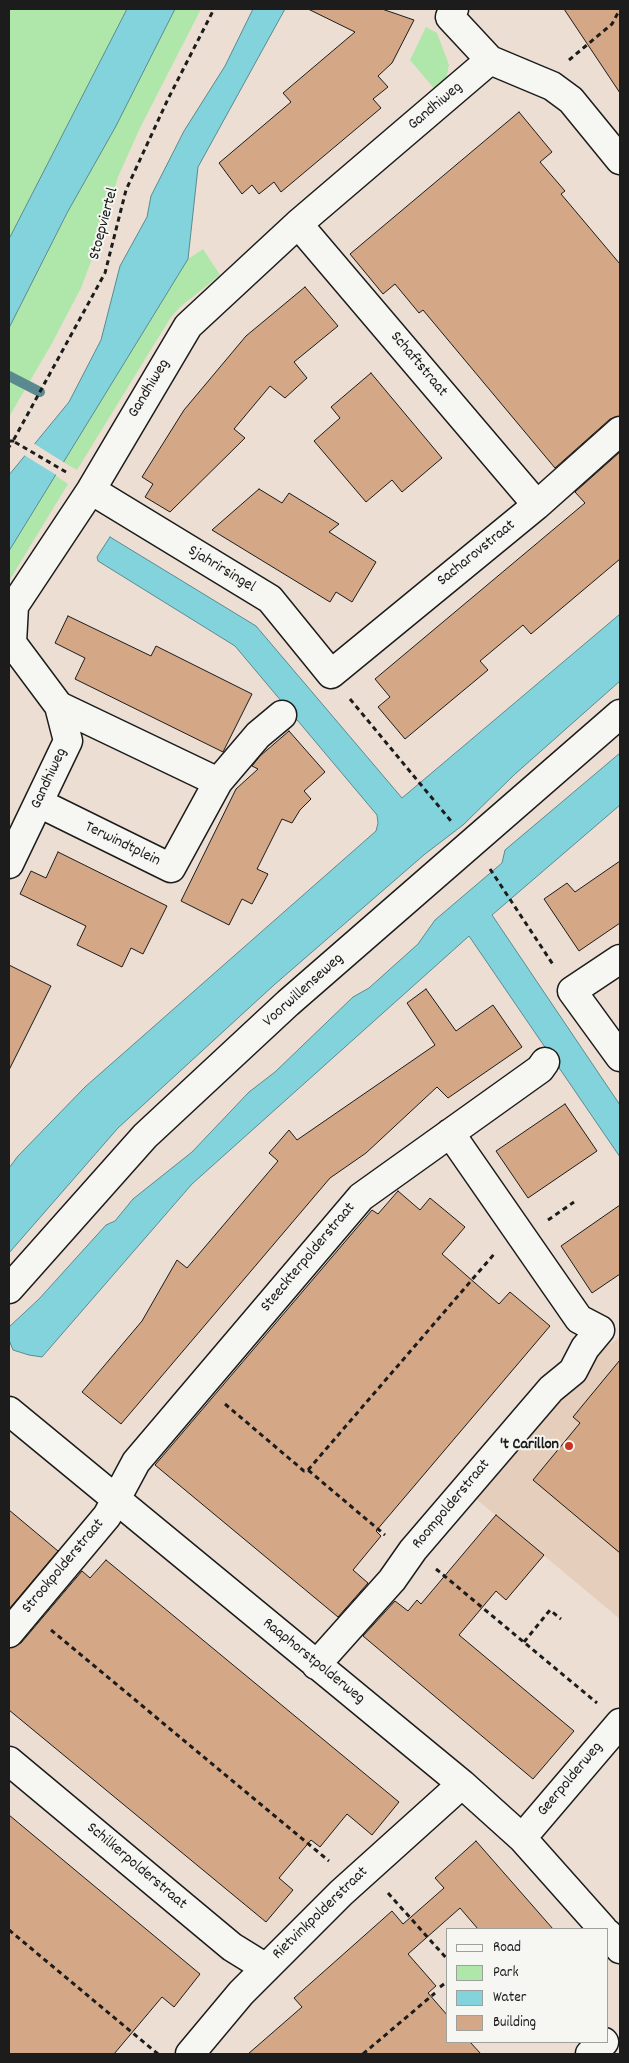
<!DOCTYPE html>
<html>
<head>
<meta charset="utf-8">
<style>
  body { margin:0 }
  #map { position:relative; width:629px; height:2063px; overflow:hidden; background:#ecded2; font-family:Dekko,sans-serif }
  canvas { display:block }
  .frame { position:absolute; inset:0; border:10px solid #1c1c1c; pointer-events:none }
  .legend { position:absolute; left:446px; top:1928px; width:162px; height:115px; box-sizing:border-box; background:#f6f6f2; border:1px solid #9f9f9c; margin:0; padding:6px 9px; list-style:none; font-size:15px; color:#1c1c1c }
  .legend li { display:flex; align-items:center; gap:10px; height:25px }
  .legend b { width:25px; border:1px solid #9f9f9c }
</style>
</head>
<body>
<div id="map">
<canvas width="629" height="2063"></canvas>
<div class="frame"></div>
<ul class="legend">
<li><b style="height:6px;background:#f6f6f2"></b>Road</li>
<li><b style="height:14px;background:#afe7aa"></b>Park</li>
<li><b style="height:14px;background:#83d3dc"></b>Water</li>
<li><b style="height:14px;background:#d4a786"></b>Building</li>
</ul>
</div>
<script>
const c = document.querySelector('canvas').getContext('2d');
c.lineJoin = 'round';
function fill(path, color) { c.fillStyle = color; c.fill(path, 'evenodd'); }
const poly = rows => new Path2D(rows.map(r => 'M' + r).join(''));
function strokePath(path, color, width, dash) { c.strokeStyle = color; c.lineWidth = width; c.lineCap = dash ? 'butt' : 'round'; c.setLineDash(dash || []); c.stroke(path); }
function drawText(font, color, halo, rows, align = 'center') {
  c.font = font + ' Dekko,sans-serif'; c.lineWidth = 4; c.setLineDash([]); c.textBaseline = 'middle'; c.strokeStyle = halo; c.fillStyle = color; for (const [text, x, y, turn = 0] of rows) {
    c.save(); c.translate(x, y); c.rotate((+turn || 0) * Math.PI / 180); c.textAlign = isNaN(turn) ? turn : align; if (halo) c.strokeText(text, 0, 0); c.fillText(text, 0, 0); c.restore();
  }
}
const built = poly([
  [620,1337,620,1619,475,1498,596,1354]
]);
const green = poly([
  [9,9,127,9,9,239],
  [175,9,201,9,140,128,118,177,95,251,81,288,51,345,9,417,9,328,67,213,116,126],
  [426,27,437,33,449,65,445,84,437,92,410,60],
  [203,249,220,275,180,307,171,317,77,470,63,462,188,259],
  [55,475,68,484,9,581,9,551]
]);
const water = poly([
  [127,9,175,9,116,126,67,213,9,328,9,239,127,9],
  [253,9,285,9,198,167,188,259,9,551,9,475,69,402,101,340,120,266,147,217,151,196,184,131,225,66,253,9],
  [110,537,256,626,402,798,620,614,620,681,514,775,463,825,425,854,274,985,118,1128,9,1253,9,1168,18,1156,85,1087,376,831,378,823,377,815,235,646,98,561,97,557,110,537],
  [620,753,620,805,492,915,620,1105,620,1157,469,936,192,1184,42,1357,29,1355,13,1350,9,1340,9,1327,39,1299,106,1225,115,1221,133,1199,192,1152,249,1092,275,1072,353,997,369,988,418,944,435,920,502,863,505,850,620,753]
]);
const pier = poly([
  [33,443,65,463,58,476,24,455]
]);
const stream = poly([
  [9,376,40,392]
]);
const building = poly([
  [308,9,382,9,414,20,392,63,378,76,388,87,373,99,381,108,281,192,274,182,259,194,252,185,242,194,219,163,291,102,283,93,355,32,308,9],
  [564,9,620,9,620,93,564,9],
  [519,112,552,152,540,162,565,191,561,194,620,264,620,416,610,419,555,468,423,310,419,313,395,284,383,294,350,254,519,112],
  [305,287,338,326,294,362,307,378,285,398,270,386,234,429,245,438,170,512,145,497,153,484,142,477,184,410,246,336,305,287],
  [371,373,442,458,402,492,392,480,366,502,314,441,340,418,331,407,371,373],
  [620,452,620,559,531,634,523,625,480,661,488,670,405,739,378,707,390,697,375,679,585,503,575,492,620,452],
  [259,489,282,503,289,493,339,524,329,532,376,562,352,602,336,592,330,602,212,530,259,489],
  [68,616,151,656,156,646,252,694,223,752,75,679,85,658,55,643,68,616],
  [289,731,325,772,304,791,311,799,300,810,292,823,282,819,257,869,268,874,252,904,242,899,229,925,181,901,236,789,258,769,252,766,260,756,289,731],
  [58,852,167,906,143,954,131,948,122,967,77,945,86,926,20,894,31,871,46,878,58,852],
  [620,861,620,923,579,951,544,899,567,883,575,892,620,861],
  [9,965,51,986,9,1070,9,965],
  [426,989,456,1031,493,1005,522,1047,448,1098,437,1087,366,1153,330,1178,121,1424,82,1392,142,1321,177,1260,187,1268,278,1161,269,1153,289,1130,297,1140,435,1045,407,1003,426,989],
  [565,1104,597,1151,528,1198,496,1151,565,1104],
  [398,1191,420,1210,430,1198,465,1227,442,1254,499,1304,510,1292,550,1326,376,1531,381,1536,353,1570,368,1583,338,1617,155,1465,372,1210,378,1214,398,1191],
  [620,1205,620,1274,592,1293,561,1246,620,1205],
  [620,1360,620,1553,533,1480,580,1423,573,1417,620,1360],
  [9,1510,58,1551,9,1609,9,1510],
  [496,1515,544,1555,506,1600,496,1591,459,1635,574,1731,533,1779,363,1636,395,1601,408,1611,417,1600,421,1604,496,1515],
  [106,1560,399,1802,372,1835,347,1814,320,1847,311,1840,279,1878,293,1890,266,1922,9,1710,9,1648,21,1643,82,1571,90,1578,106,1560],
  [9,1815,200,1974,174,2007,162,1997,114,2054,9,2054,9,1815],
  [476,1841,553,1929,478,1929,460,1908,408,1954,436,1986,428,1993,448,2016,448,2042,470,2042,481,2054,248,2054,302,2007,294,1998,392,1911,403,1924,444,1888,435,1878,476,1841]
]);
const path = poly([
  [569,60,612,24,620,9],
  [9,441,13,441,9,447],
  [66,472,13,441,105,273,126,190,168,99,214,9],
  [350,699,451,821],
  [490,869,554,966],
  [548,1220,574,1202],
  [225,1404,304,1471,308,1470,385,1535],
  [308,1470,495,1253],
  [436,1569,597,1703],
  [51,1630,329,1861],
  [524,1642,550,1610,561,1619],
  [388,1893,448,1960],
  [9,1930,158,2054],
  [440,1987,448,1981],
  [363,2054,435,1993]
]);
const minor = poly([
  [490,60,552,86,571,100,620,160],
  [298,224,537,505],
  [91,490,270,599,331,674,537,505,620,431],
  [218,782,258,735,282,715],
  [39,803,171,868,218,782,59,706],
  [9,864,68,741,59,706,12,643,14,606,91,490,188,326,298,224,490,60,450,17,454,9],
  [620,959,572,991,620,1057],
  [9,1289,145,1136,288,1003,620,714],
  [9,1411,462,1784,522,1838,603,1929],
  [9,1633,107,1516,136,1462,361,1197,540,1069,545,1062],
  [316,1665,392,1580,413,1550,551,1389,573,1371,585,1348,600,1330,579,1319,450,1133],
  [9,1761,232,1947,266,1968],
  [522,1838,620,1723],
  [608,1934,620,1949],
  [190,2054,241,1993,341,1893,462,1784]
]);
const tertiary = poly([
  [590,2054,604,2042]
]);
const markers = [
  [569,1446,5,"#c8321e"]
];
const streetNames = [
  ["Gandhiweg",436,107,-40],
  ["Stoepviertel",105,224,-75],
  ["Schaftstraat",418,365,50],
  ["Gandhiweg",150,389,-59],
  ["Sacharovstraat",477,554,-39],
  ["Sjahrirsingel",221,570,31],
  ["Gandhiweg",50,779,-65],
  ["Terwindtplein",122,845,26],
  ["Voorwillenseweg",304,991,-42],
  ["Steeckterpolderstraat",309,1258,-50],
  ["Roompolderstraat",452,1505,-50],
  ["Strookpolderstraat",64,1567,-50],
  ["Raaphorstpolderweg",313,1662,39],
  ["Geerpolderweg",571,1780,-50],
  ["Schilkerpolderstraat",136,1867,40],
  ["Rietvinkpolderstraat",321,1914,-44]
];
const poiNames = [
  ["'t Carillon",559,1446]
];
fill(built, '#e5cebb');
fill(green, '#afe7aa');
fill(water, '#83d3dc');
strokePath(water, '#5a8a8f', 1);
fill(pier, '#ecded2');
strokePath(stream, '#5a8a8f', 10);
fill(building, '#d4a786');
strokePath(building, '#1c1c1c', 1);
strokePath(minor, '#1c1c1c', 31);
strokePath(tertiary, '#1c1c1c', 31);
strokePath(path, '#1c1c1c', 3, [5, 4]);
strokePath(minor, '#f6f6f2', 28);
strokePath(tertiary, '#f6f6f2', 28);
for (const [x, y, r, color] of markers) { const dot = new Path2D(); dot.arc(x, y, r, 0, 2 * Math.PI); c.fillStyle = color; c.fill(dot); strokePath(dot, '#f6f6f2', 2); }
drawText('16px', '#1c1c1c', '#f6f6f2', streetNames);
drawText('bold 16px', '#1c1c1c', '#f6f6f2', poiNames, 'right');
</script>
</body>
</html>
